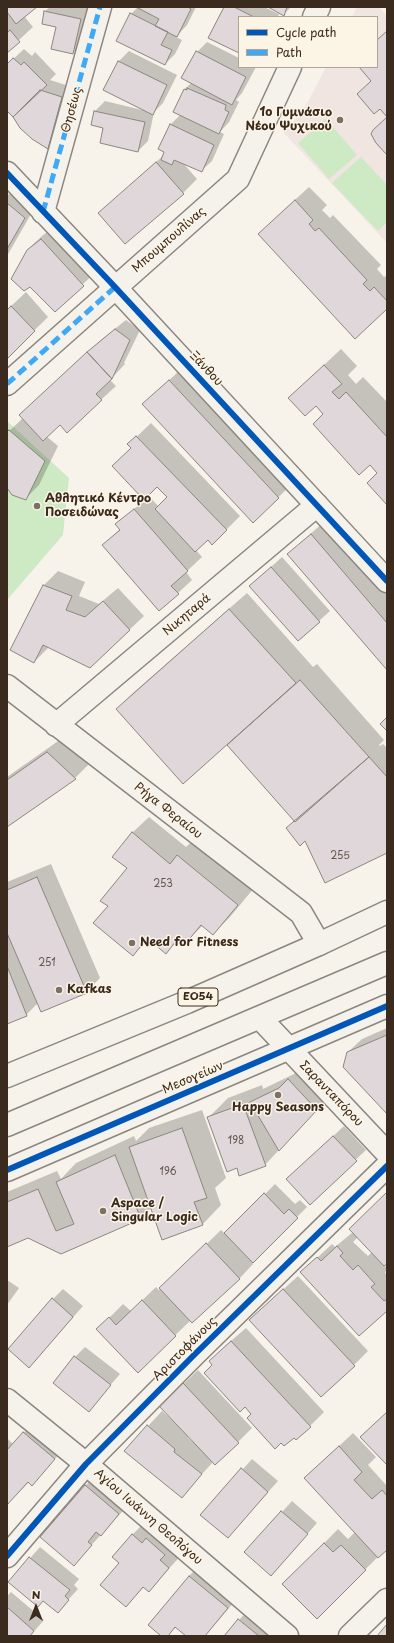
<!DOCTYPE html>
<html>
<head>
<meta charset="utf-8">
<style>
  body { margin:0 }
  #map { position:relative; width:394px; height:1643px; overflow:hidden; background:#f7f3ea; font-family:"Playpen Sans",sans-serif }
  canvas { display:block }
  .frame { position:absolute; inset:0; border:8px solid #3b2a1e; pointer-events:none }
  .legend { position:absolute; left:238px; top:16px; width:140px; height:52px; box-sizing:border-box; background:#fcf5e5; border:1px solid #afa495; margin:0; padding:5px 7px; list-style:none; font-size:12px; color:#3b2a1e }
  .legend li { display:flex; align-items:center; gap:8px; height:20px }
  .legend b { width:20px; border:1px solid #afa495 }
  .north { position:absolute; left:16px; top:1587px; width:40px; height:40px; -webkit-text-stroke:3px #fcf5e5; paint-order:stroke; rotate:0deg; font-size:11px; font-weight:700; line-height:16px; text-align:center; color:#3b2a1e }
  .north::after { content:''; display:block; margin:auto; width:14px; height:18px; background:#3b2a1e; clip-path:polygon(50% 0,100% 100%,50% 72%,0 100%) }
</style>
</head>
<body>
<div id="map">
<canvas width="394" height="1643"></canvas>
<div class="frame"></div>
<ul class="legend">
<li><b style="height:5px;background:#0057b8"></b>Cycle path</li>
<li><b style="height:5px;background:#3fa9f5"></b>Path</li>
</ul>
<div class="north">N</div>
</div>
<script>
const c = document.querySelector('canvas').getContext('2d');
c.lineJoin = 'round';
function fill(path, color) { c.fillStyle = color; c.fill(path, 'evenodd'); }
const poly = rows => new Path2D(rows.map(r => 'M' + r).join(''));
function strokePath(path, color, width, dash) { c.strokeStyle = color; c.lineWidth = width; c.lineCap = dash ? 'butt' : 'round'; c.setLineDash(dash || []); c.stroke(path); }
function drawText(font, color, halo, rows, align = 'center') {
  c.font = font + ' "Playpen Sans",sans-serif'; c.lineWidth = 3; c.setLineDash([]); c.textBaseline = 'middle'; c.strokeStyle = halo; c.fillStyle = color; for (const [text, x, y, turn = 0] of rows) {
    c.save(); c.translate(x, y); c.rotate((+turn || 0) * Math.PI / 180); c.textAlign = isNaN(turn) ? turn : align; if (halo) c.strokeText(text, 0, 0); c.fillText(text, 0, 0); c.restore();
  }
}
const built = poly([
  [357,7,379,7,387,16,387,243,283,132,303,111,326,67,377,67,377,17,352,17]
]);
const green = poly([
  [326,119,357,155,329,179,298,143],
  [361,157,387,185,387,222,378,231,332,183],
  [7,421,69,478,63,535,7,600]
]);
const shadow = poly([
  [7,7,36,7,24,16,33,27,7,51],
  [50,7,82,7,91,9,83,43,73,53,57,26,45,11],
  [138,7,196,7,187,25,176,37,182,40,175,54,165,64,131,14],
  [225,7,264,7,279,14,278,17,239,17,239,52],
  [270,7,291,7,284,14],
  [207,42,239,58,239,67,256,67,242,93,236,100,239,102,229,122,220,132,224,134,212,161,201,171,182,162,197,179,183,193,99,213,164,155,166,151,159,149,171,124,180,115,185,89,192,82,197,52],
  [24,49,32,56,35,52,56,74,50,80,72,87,58,138,48,148,7,110,7,65],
  [129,51,177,75,163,103,154,112,148,141,138,151,95,111,105,101,142,110,119,61],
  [309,187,327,205,322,210,330,218,333,215,381,265,377,269,384,277,387,275,387,308,273,220],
  [13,190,35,207,7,256,7,196],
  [56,225,97,271,55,310,27,250,42,236],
  [26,292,48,317,7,357,7,310],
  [126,320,140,330,124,363,125,364,110,380,116,386,67,431,60,424,46,436,58,446,39,485,25,499,7,486,7,433,23,418,34,401,102,339],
  [341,349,357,366,348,375,356,384,363,377,387,402,387,503,378,473,316,405,289,398],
  [184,366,293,483,253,522,158,391],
  [151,423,240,516,226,530,208,539,196,550,202,557,186,572,192,580,178,593,103,545,120,529,117,525,145,499,132,448,129,444],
  [158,485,168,497,159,507,148,495],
  [325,521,387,593,387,669,288,554],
  [282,557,330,611,298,640,261,576],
  [58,571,85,582,79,596,99,604,118,588,144,616,90,667,49,647,34,662,11,650,44,585],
  [247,593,313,667,317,664,384,740,379,745,380,746,383,744,387,748,387,852,295,820,227,743,117,709,134,692],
  [61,739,89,764,75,778,7,826,7,777],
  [149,817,186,847,194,839,254,888,230,917,213,934,203,925,186,942,181,937,166,952,149,939,133,955,109,906,128,868,132,833],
  [51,864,100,978,86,992,38,1003,26,1015,7,1023,7,882],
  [387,1028,387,1112,347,1053,362,1039],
  [303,1065,330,1095,265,1165,237,1167,209,1117,228,1098,262,1085,263,1089,294,1074],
  [202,1110,226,1178,215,1188,221,1205,202,1225,152,1207,141,1218,28,1237,7,1246,7,1192,57,1171,61,1179,76,1163,134,1136,136,1141,149,1128],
  [344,1126,366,1150,310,1203,298,1169],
  [275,1184,295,1204,300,1200,307,1207,252,1262,253,1264,240,1278,192,1322,191,1320,138,1371,98,1329,123,1304,131,1311,156,1287,159,1290,221,1230,225,1234],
  [387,1193,387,1262,384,1265,387,1268,385,1273,387,1275,387,1310,302,1272,332,1244,335,1247,353,1232],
  [358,1237,372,1252,368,1256,353,1242],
  [298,1276,368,1351,354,1365,265,1306],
  [7,1280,19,1288,7,1305],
  [63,1289,83,1306,39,1356,53,1299],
  [246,1328,324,1412,310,1426,252,1414,213,1365,224,1347],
  [85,1347,120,1374,89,1410,75,1357],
  [198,1370,252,1428,238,1442,213,1462,182,1496,125,1451,162,1411,172,1420,173,1419,175,1392],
  [188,1435,194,1442,194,1443,188,1438],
  [38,1418,68,1445,31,1484,29,1482,7,1504,7,1440,8,1439,13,1444],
  [353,1433,376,1457,368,1465,387,1486,387,1548,317,1617,284,1584,338,1529,348,1539,355,1532,305,1478],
  [252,1459,278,1481,228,1537,202,1515],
  [99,1472,133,1500,74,1564,85,1486],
  [292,1501,317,1523,281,1564,246,1552],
  [146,1521,183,1553,149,1591,144,1587,126,1605,121,1563,132,1535],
  [40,1547,79,1579,74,1585,78,1589,58,1611,44,1600,9,1582],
  [203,1562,241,1594,205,1636,187,1636,176,1627,167,1636,163,1636,149,1625,189,1576],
  [11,1592,44,1620,30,1636,7,1636,7,1596],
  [252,1606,291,1636,226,1636,239,1620]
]);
const building = poly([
  [7,7,37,7,16,24,7,12,7,7],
  [136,7,188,7,191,9,177,37,155,26,159,19,136,7],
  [224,7,234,7,254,17,239,17,239,53,208,38,224,7],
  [268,7,287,7,284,16,268,7],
  [44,11,81,19,73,54,51,49,56,27,42,24,44,11],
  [130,13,168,32,161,45,172,50,165,65,116,41,130,13],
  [10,30,20,42,7,53,7,33,10,30],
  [387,31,387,155,376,143,371,134,373,130,387,117,380,109,374,114,357,94,371,81,359,67,377,67,377,40,387,31],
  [196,51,246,77,232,105,181,78,196,51],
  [13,58,21,65,24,62,47,85,13,117,7,111,7,64,13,58],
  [118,61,167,85,153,115,103,90,118,61],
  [187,88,226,105,225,110,229,112,219,134,173,112,184,89,187,90,187,88],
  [40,90,62,97,48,149,32,139,20,128,13,117,40,90],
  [94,111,145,122,138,152,100,143,103,128,91,125,94,111],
  [170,124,214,145,202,172,174,160,172,165,161,160,164,152,158,149,170,124],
  [156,162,184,194,125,244,98,213,156,162],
  [295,200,313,220,309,224,315,231,319,228,367,280,363,284,370,291,374,287,387,301,387,309,355,339,258,234,295,200],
  [7,203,25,218,7,249,7,203],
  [41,239,84,286,55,312,30,287,24,291,11,279,27,250,41,239],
  [11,306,35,331,7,359,7,310,11,306],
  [115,329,130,340,112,379,87,352,115,329],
  [87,352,112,379,96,394,102,400,67,433,60,425,43,441,19,415,87,352],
  [324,365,342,384,332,392,339,399,346,392,387,437,387,505,367,483,377,473,370,465,359,475,313,424,323,414,316,406,305,416,288,398,324,365],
  [169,380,279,498,253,523,142,404,169,380],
  [9,430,45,461,26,500,12,495,7,488,7,432,9,430],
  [136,436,227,530,212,545,208,540,195,552,155,509,167,497,157,487,144,500,112,466,131,448,127,444,136,436],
  [134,509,188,571,171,586,179,594,159,611,102,545,120,530,115,524,134,509],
  [311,534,387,623,387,670,287,554,311,534],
  [271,567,320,622,298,641,249,586,271,567],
  [43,585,72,596,66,610,85,617,103,601,130,630,90,668,43,645,34,663,10,650,43,585],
  [229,609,296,683,183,784,116,709,229,609],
  [300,680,369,757,295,822,227,745,300,680],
  [387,717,387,731,380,724,387,717],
  [47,752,76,779,7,827,7,780,47,752],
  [369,757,387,777,387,853,325,883,305,841,300,846,286,828,369,757],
  [132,832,170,864,177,855,238,905,213,935,201,925,186,943,179,937,166,954,147,938,133,956,93,923,108,906,100,901,127,868,112,857,132,832],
  [37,877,87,993,41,1012,7,933,7,890,37,877],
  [7,966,27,1016,7,1024,7,966],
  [387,1035,387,1114,343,1067,347,1052,387,1035],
  [288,1079,317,1110,279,1151,250,1102,279,1088,288,1079],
  [243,1104,266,1166,239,1176,237,1168,227,1172,207,1117,243,1104],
  [182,1128,207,1198,194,1202,203,1225,162,1240,129,1147,182,1128],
  [333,1136,357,1161,310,1205,286,1179,333,1136],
  [115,1155,141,1219,61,1254,28,1238,7,1247,7,1202,38,1189,56,1231,74,1224,56,1182,115,1155],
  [387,1192,387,1264,384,1266,349,1229,387,1192],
  [264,1193,284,1214,289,1209,298,1218,253,1263,224,1233,264,1193],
  [206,1243,240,1279,192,1323,159,1288,206,1243],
  [337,1246,343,1253,340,1256,353,1270,358,1265,375,1284,371,1287,384,1301,387,1299,387,1311,359,1336,300,1272,317,1257,321,1261,337,1246],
  [283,1289,355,1366,321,1397,249,1320,283,1289],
  [52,1298,73,1317,29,1368,8,1349,52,1298],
  [142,1300,176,1336,138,1373,96,1329,109,1317,116,1325,142,1300],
  [231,1341,311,1427,296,1440,294,1438,284,1446,281,1443,275,1449,247,1418,251,1414,245,1407,240,1412,204,1373,212,1365,209,1361,231,1341],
  [74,1356,111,1385,89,1412,53,1383,74,1356],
  [183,1383,239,1443,215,1465,159,1406,183,1383],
  [387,1412,387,1465,360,1437,387,1412],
  [147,1425,175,1449,174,1452,202,1474,182,1498,124,1451,147,1425],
  [23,1432,55,1459,32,1486,28,1482,7,1505,7,1450,23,1432],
  [339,1446,362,1472,354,1480,372,1499,382,1490,387,1496,387,1550,378,1558,304,1478,339,1446],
  [241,1468,268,1492,228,1538,200,1515,241,1468],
  [85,1485,119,1514,101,1536,96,1532,88,1542,92,1545,74,1566,40,1537,85,1485],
  [281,1511,308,1534,271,1576,244,1552,281,1511],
  [132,1534,142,1543,146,1538,165,1555,160,1560,169,1568,149,1592,143,1587,126,1607,100,1585,119,1563,112,1557,132,1534],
  [324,1543,333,1552,341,1545,366,1570,317,1619,282,1584,324,1543],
  [29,1557,70,1590,65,1596,69,1600,58,1613,43,1601,38,1607,8,1582,29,1557],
  [189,1576,228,1608,205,1636,186,1636,175,1627,168,1636,161,1636,148,1625,189,1576],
  [7,1607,34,1631,30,1636,7,1636,7,1607],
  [238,1619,259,1636,224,1636,238,1619],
  [387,1624,387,1636,377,1636,387,1624]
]);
const minor = poly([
  [314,17,319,7],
  [7,173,115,287,387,581],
  [43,212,100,7],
  [7,384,238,179,290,67],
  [7,686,301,913,319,944],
  [56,725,317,505],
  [260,1018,387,1153],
  [7,1170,387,1006],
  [7,1400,86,1464,287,1636],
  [7,1556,86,1464,194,1355,387,1166],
  [350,1636,387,1600]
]);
const major = poly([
  [7,1076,187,1002,319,944,387,912],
  [7,1125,387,963]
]);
const quiet = poly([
  [43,212,100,7],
  [7,384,115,287]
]);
const cycleway = poly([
  [7,173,115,287,387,581],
  [7,1170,387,1006],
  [7,1556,86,1464,194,1355,387,1166]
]);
const markers = [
  [340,120,4,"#7d7065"],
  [37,506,4,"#7d7065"],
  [132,943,4,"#7d7065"],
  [59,990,4,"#7d7065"],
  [278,1095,4,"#7d7065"],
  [103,1211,4,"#7d7065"]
];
const numberNames = [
  ["255",340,856],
  ["253",163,884],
  ["251",47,963],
  ["198",236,1141],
  ["196",168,1172]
];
const shields = [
  [198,997,40]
];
const shieldNames = [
  ["ΕΟ54",198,997]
];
const streetNames = [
  ["Θησέως",72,110,-75],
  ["Μπουμπουλίνας",169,240,-41],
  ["Ξάνθου",206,369,47],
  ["Νικηταρά",187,615,-40],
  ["Ρήγα Φεραίου",168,811,38],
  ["Μεσογείων",193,1078,-23],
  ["Σαρανταπόρου",331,1094,46],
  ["Αριστοφάνους",185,1349,-45],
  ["Αγίου Ιωάννη Θεολόγου",148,1517,41]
];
const poiNames = [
  ["1ο Γυμνάσιο",332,113,"right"],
  ["Νέου Ψυχικού",332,127,"right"],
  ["Αθλητικό Κέντρο",45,499],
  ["Ποσειδώνας",45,513],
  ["Need for Fitness",140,943],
  ["Kafkas",67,990],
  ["Happy Seasons",278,1108,"center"],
  ["Aspace /",111,1204],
  ["Singular Logic",111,1218]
];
fill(built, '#f0e5e1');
fill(green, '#ceeac4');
fill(shadow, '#0003');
fill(building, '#e0d7da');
strokePath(building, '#8b867f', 1);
strokePath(minor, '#8b867f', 25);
strokePath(major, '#8b867f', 25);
strokePath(minor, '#f5f2ec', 22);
strokePath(major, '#f5f2ec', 22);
strokePath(quiet, '#3fa9f5', 5, [10, 5]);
strokePath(cycleway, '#0057b8', 6);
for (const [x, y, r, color] of markers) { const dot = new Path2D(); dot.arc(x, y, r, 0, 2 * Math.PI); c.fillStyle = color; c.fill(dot); strokePath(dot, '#fcf5e5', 1.5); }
drawText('10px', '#64554d', null, numberNames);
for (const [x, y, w] of shields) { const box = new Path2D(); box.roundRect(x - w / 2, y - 9, w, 18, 3); c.fillStyle = '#fcf5e5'; c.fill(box); strokePath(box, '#3b2a1e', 1); }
drawText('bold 11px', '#3b2a1e', null, shieldNames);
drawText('12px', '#3b2a1e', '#fcf5e5', streetNames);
drawText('bold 12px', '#3b2a1e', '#fcf5e5', poiNames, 'left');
</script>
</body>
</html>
